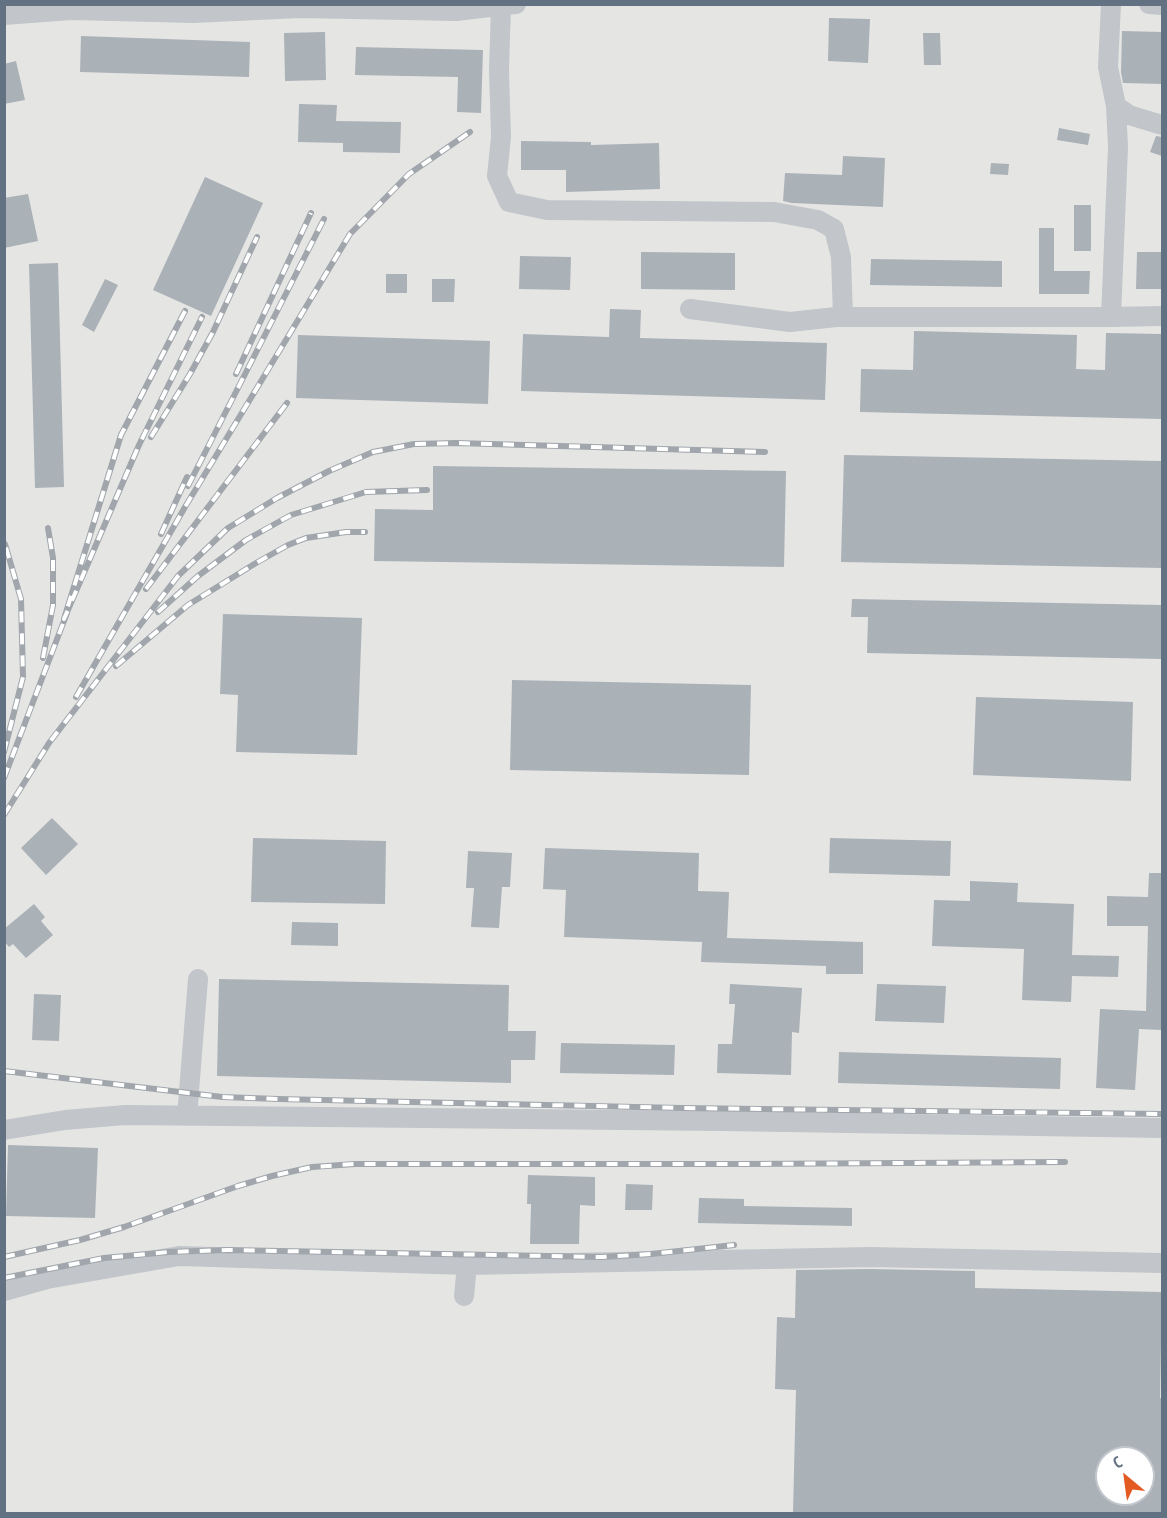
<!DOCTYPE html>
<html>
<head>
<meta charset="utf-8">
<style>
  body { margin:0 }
  #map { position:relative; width:1167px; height:1518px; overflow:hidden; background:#f4f5f0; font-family:"PT Sans Narrow",sans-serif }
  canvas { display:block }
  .frame { position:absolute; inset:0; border:6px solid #637282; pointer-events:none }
  .north { position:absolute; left:1095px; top:1446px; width:60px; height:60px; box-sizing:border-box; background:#fff; border:2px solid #c1c7cd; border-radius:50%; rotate:331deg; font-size:16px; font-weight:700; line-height:24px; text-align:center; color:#637282 }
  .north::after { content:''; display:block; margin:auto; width:21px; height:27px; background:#e35a22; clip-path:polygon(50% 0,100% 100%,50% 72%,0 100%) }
</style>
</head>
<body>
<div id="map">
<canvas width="1167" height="1518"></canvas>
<div class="frame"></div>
<div class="north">С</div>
</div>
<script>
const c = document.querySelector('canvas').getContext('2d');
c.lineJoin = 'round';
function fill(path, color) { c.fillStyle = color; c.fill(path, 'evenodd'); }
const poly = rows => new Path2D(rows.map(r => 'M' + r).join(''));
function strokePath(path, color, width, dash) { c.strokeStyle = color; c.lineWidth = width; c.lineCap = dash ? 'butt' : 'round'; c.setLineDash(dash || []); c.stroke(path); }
const built = poly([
  [5,5,1162,5,1162,1513,5,1514],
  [1107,1458,1143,1458,1143,1494,1107,1494]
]);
const building = poly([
  [829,18,870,19,868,63,828,61],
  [1122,31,1162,32,1162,84,1123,83,1121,72],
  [325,32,326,80,285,81,284,33],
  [923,33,940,33,941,65,924,65],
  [81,36,250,42,249,77,80,72],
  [356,47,483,50,481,113,457,112,458,77,355,75],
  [16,61,25,100,4,104,4,64],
  [299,104,337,105,336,121,401,122,400,153,343,152,343,143,298,142],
  [1059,128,1090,134,1088,145,1057,140],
  [1156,136,1162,137,1162,156,1150,152],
  [521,141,591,142,591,145,659,143,660,189,566,192,566,170,521,170],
  [843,156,885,158,883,207,792,203,783,201,785,173,842,175],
  [991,163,1009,164,1008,175,990,174],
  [205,177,263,203,211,316,153,290],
  [28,194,38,241,4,248,4,198],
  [1074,205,1091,205,1091,251,1074,251],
  [1039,228,1054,228,1054,271,1090,271,1089,294,1039,294],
  [641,252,735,253,735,290,641,289],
  [1137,252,1162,252,1162,289,1136,289],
  [520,256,571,257,570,290,519,289],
  [871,259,1002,261,1002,287,870,285],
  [58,263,64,487,35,488,29,264],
  [386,274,407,274,407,293,386,293],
  [105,279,118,285,94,332,82,325],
  [432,279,455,279,454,302,432,302],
  [610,309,641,310,640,338,827,343,825,400,521,391,523,334,609,337],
  [914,331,1077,335,1076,369,1105,370,1106,333,1162,334,1162,419,860,412,861,369,913,370],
  [298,335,490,341,488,404,296,398],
  [844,455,1162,461,1162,568,841,562],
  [433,466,786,471,784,567,374,561,375,509,433,510],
  [852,599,1162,605,1162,659,867,653,868,617,851,617],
  [223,614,362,618,357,755,236,752,238,695,220,694],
  [512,680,751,685,749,775,510,770],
  [976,697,1133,702,1131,781,973,775],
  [52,818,78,844,46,875,21,848],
  [253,838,386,841,385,904,251,902],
  [830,838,951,841,950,876,829,873],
  [545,848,699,853,698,891,729,892,727,938,863,942,863,974,826,974,826,966,701,962,702,942,564,937,566,890,543,889],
  [468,851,512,853,510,887,502,887,499,928,471,927,474,888,466,888],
  [1149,873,1162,873,1162,1030,1139,1029,1135,1090,1096,1088,1100,1009,1146,1011,1148,926,1107,926,1107,896,1148,897],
  [970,881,1018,883,1017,902,1074,904,1072,955,1119,956,1118,977,1072,976,1071,1002,1022,1000,1024,949,932,946,934,900,970,901],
  [34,904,45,917,41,921,53,935,26,958,13,944,9,947,4,941,4,929],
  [292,922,338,923,338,946,291,945],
  [219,979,509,985,508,1031,536,1031,535,1060,511,1060,511,1083,217,1076],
  [730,984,802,988,799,1033,792,1032,791,1075,717,1073,718,1044,732,1044,735,1004,729,1004],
  [877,984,946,986,944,1023,875,1021],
  [34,994,61,995,59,1041,32,1040],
  [561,1043,675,1045,674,1075,560,1073],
  [839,1052,1061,1058,1060,1089,838,1083],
  [8,1145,98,1148,95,1218,6,1216],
  [528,1175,595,1177,595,1206,580,1205,579,1244,530,1244,531,1204,527,1204],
  [626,1184,653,1185,652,1210,625,1210],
  [699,1198,744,1199,744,1206,852,1208,852,1226,698,1223],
  [870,1269,975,1271,975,1288,1162,1292,1160,1398,1162,1398,1162,1514,793,1512,796,1390,775,1389,777,1317,795,1318,796,1270],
  [1107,1458,1143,1458,1143,1494,1107,1494]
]);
const minor = poly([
  [1111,4,1108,67,1116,106,1129,115,1162,125],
  [1149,4,1162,5],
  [501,6,499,70,501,137,497,176,509,202,547,210,774,212,818,220,834,229,841,257,843,317],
  [4,15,71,10,193,13,300,8,456,11,516,4],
  [690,309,790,322,836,317,1111,317,1118,147,1116,106],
  [1111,317,1162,316],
  [187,1116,198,979],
  [4,1130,65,1120,125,1115,722,1121,1162,1128],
  [467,1265,870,1257,1162,1263],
  [4,1291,47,1279,179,1256,467,1265,464,1296]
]);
const rail = poly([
  [185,311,121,435,64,619,139,445,202,317],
  [236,374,311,213],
  [151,437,190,374,213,332,257,237],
  [188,486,324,219],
  [161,534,187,477],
  [146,589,287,403],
  [158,612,198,576,246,540,291,515,366,492,427,490],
  [43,658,53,605,53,558,48,528],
  [116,666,188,605,256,563,288,545,306,538,346,532,365,532],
  [76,697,185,507,350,234,409,174,470,132],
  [4,752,23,677,21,599,5,544],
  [4,778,67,613],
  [4,815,49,743,178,576,228,528,277,498,329,471,373,452,414,444,456,443,765,452],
  [4,1071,222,1097,278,1099,681,1108,1162,1114],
  [4,1257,80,1240,124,1227,238,1186,272,1176,312,1167,355,1164,744,1164,1065,1162],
  [4,1278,104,1258,168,1252,227,1250,602,1257,651,1254,734,1245]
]);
fill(built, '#e5e6e4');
fill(building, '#aab1b7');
strokePath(minor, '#c2c5c9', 20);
strokePath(rail, '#a0a6ac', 6);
strokePath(rail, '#fff', 4, [11]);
</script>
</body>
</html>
